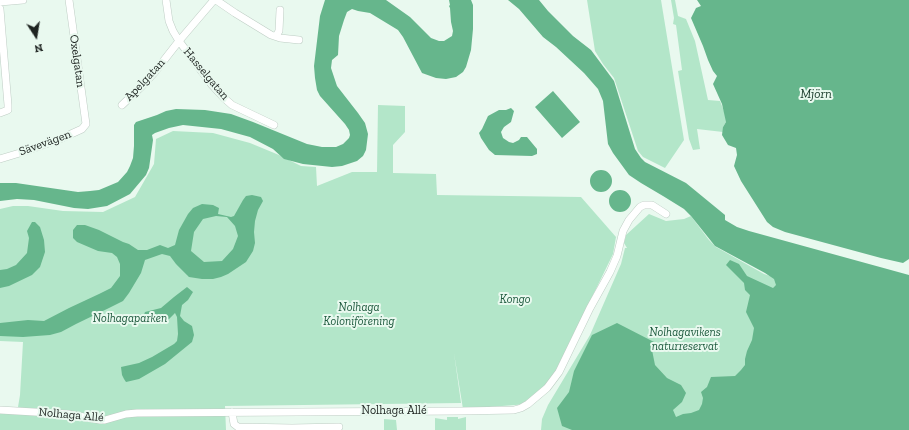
<!DOCTYPE html>
<html>
<head>
<meta charset="utf-8">
<style>
  body { margin:0 }
  #map { position:relative; width:909px; height:430px; overflow:hidden; background:#e9f9ef; font-family:"Zilla Slab",serif }
  canvas { display:block }
  .north { position:absolute; left:16px; top:16px; width:40px; height:40px; -webkit-text-stroke:3px #e9f9ef; paint-order:stroke; rotate:168deg; font-size:11px; font-weight:700; line-height:16px; text-align:center; color:#1e2421 }
  .north::after { content:''; display:block; margin:auto; width:14px; height:18px; background:#1e2421; clip-path:polygon(50% 0,100% 100%,50% 72%,0 100%) }
</style>
</head>
<body>
<div id="map">
<canvas width="909" height="430"></canvas>
<div class="north">N</div>
</div>
<script>
const c = document.querySelector('canvas').getContext('2d');
c.lineJoin = 'round';
function fill(path, color) { c.fillStyle = color; c.fill(path, 'evenodd'); }
const poly = rows => new Path2D(rows.map(r => 'M' + r).join(''));
function strokePath(path, color, width, dash) { c.strokeStyle = color; c.lineWidth = width; c.lineCap = dash ? 'butt' : 'round'; c.setLineDash(dash || []); c.stroke(path); }
function drawText(font, color, halo, rows, align = 'center') {
  c.font = font + ' "Zilla Slab",serif'; c.lineWidth = 4; c.setLineDash([]); c.textBaseline = 'middle'; c.strokeStyle = halo; c.fillStyle = color; for (const [text, x, y, turn = 0] of rows) {
    c.save(); c.translate(x, y); c.rotate((+turn || 0) * Math.PI / 180); c.textAlign = isNaN(turn) ? turn : align; if (halo) c.strokeText(text, 0, 0); c.fillText(text, 0, 0); c.restore();
  }
}
const green = poly([
  [587,0,661,0,684,140,665,168,643,157,638,151,614,78,603,64,595,51],
  [671,0,675,0,678,16,686,19,695,41,708,100,720,101,726,116,726,122,723,127,723,132,697,129,700,149,693,150,689,139,678,71,682,70,676,25,673,24,674,18],
  [378,105,405,106,405,132,393,145,393,173,436,174,437,195,581,197,616,237,613,254,578,326,555,376,528,404,463,409,454,353,461,403,225,406,226,430,0,430,0,413,17,413,20,395,23,342,0,341,0,209,13,206,28,206,63,211,103,212,135,197,154,164,156,139,173,131,213,133,250,143,279,155,301,166,316,167,317,186,352,172,377,172],
  [649,214,666,221,684,219,691,216,709,240,716,247,764,274,908,320,909,430,541,430,542,419,548,405,590,335,621,264,625,248,627,248,624,243,626,235],
  [447,417,458,417,458,419,466,417,466,430,435,430,435,418,447,420],
  [384,419,396,420,397,430,384,430]
]);
const water = poly([
  [325,0,386,0,410,17,431,38,439,41,444,41,452,36,453,31,451,22,450,8,449,6,450,5,449,0,471,0,473,5,473,29,471,50,466,67,463,72,456,77,446,79,436,78,422,73,403,37,398,30,370,13,358,11,352,9,347,12,344,20,339,36,338,55,332,60,331,68,337,86,358,113,365,123,368,134,366,150,363,156,357,161,342,166,332,167,303,164,284,159,273,149,250,137,221,129,183,125,169,128,155,133,152,135,153,140,149,168,146,175,130,194,107,206,88,209,74,208,34,200,17,199,0,201,0,183,16,183,78,192,90,191,99,190,118,182,127,172,130,166,133,158,134,146,134,125,136,122,157,115,166,111,176,109,205,110,231,114,253,122,307,144,322,147,336,147,343,144,349,138,350,135,349,130,345,124,320,96,317,90,315,78,314,66,320,16],
  [508,0,539,0,548,11,573,36,591,50,614,81,635,149,641,158,645,162,686,183,725,215,725,220,737,227,749,231,909,275,909,430,572,430,562,426,557,408,569,392,574,371,592,335,617,323,654,342,652,350,655,365,667,378,681,385,686,393,682,402,673,410,676,417,683,414,691,413,699,410,702,404,703,398,701,392,707,387,711,377,735,376,741,370,745,365,745,359,747,351,752,340,754,328,746,312,750,295,745,290,744,283,726,265,730,260,739,264,747,276,773,288,776,285,774,279,765,273,715,246,691,216,684,209,663,196,641,183,629,175,613,153,608,144,603,101,598,89,584,73,556,47,543,37,519,9],
  [697,0,909,0,909,259,903,263,881,258,785,232,773,227,767,222,741,181,734,166,737,155,736,148,728,145,722,135,723,127,726,122,722,104,713,84,717,76,713,71,708,60,703,46,691,18,696,8,701,6],
  [553,91,580,122,562,138,535,107],
  [511,108,514,111,511,122,504,127,501,132,503,138,509,142,513,143,519,140,521,137,527,137,537,149,537,154,532,156,495,155,489,150,481,138,479,133,482,129,488,116,499,110,506,110],
  '590 181a11 11 0 1 1 22 0a11 11 0 1 1-22 0Z',
  '609 201a11 11 0 1 1 22 0a11 11 0 1 1-22 0Z',
  [252,195,261,197,263,201,258,210,255,221,254,232,255,243,253,251,246,262,228,274,221,277,213,279,202,279,189,277,176,264,170,256,162,254,145,260,141,273,129,293,123,301,109,308,76,324,61,332,50,335,23,337,0,336,0,323,28,320,44,321,69,308,99,294,111,288,120,276,120,264,117,257,112,253,98,251,77,242,73,238,73,230,77,225,85,225,99,230,123,242,129,244,138,250,147,250,160,245,168,248,175,245,179,230,188,214,193,208,202,204,213,205,219,208,218,214,231,217,234,216,243,200,246,196],
  [216,216,227,217,235,226,238,236,233,249,222,261,204,262,191,251,194,232,203,219],
  [32,222,35,222,40,227,44,240,45,252,40,267,32,275,9,286,0,288,0,270,7,269,16,265,27,253,29,238,27,231],
  [187,287,193,292,188,300,182,305,180,316,184,321,192,326,194,335,192,342,165,364,139,379,126,382,124,379,122,375,121,367,139,363,152,357,174,344,177,341,178,334,177,317,175,313,169,319,158,322,149,323,145,319,144,315,145,312,161,308,174,297]
]);
const minor = poly([
  [166,0,169,21,173,31,179,41,212,85,224,98,232,105,274,125],
  [216,0,235,13,271,35,280,38,299,40],
  [0,2,23,0],
  [0,9,8,105,8,110,0,113],
  [276,36,279,31,280,10],
  [122,105,142,86,154,73,179,41,214,0],
  [0,159,23,152,60,139,82,129,86,124,69,0],
  [0,410,68,414,100,420,105,420,126,414,137,413,462,411,514,410,521,408,528,404,547,388,559,372,590,308,610,272,617,256,623,231,629,220,640,207,644,205,652,205,666,214],
  [232,412,234,424,238,427,292,428,339,427]
]);
const streetNames = [
  ["Oxelgatan",77,61,82],
  ["Hasselgatan",206,74,50],
  ["Apelgatan",145,80,-47],
  ["Sävevägen",45,143,-20],
  ["Nolhaga Allé",394,411],
  ["Nolhaga Allé",71,415,5]
];
const parkNames = [
  ["Kongo",515,300],
  ["Nolhaga",359,308],
  ["Koloniförening",359,322],
  ["Nolhagaparken",130,319],
  ["Nolhagavikens",685,333],
  ["naturreservat",685,347]
];
const waterNames = [
  ["Mjörn",816,94]
];
fill(green, '#b3e6c9');
fill(water, '#66b68c');
strokePath(minor, '#becdc4', 8);
strokePath(minor, '#fff', 7);
drawText('12px', '#1e2421', '#e9f9ef', streetNames);
drawText('italic 12px', '#1d593d', '#e9f9ef', parkNames);
drawText('italic 13px', '#153827', '#e9f9ef', waterNames);
</script>
</body>
</html>
